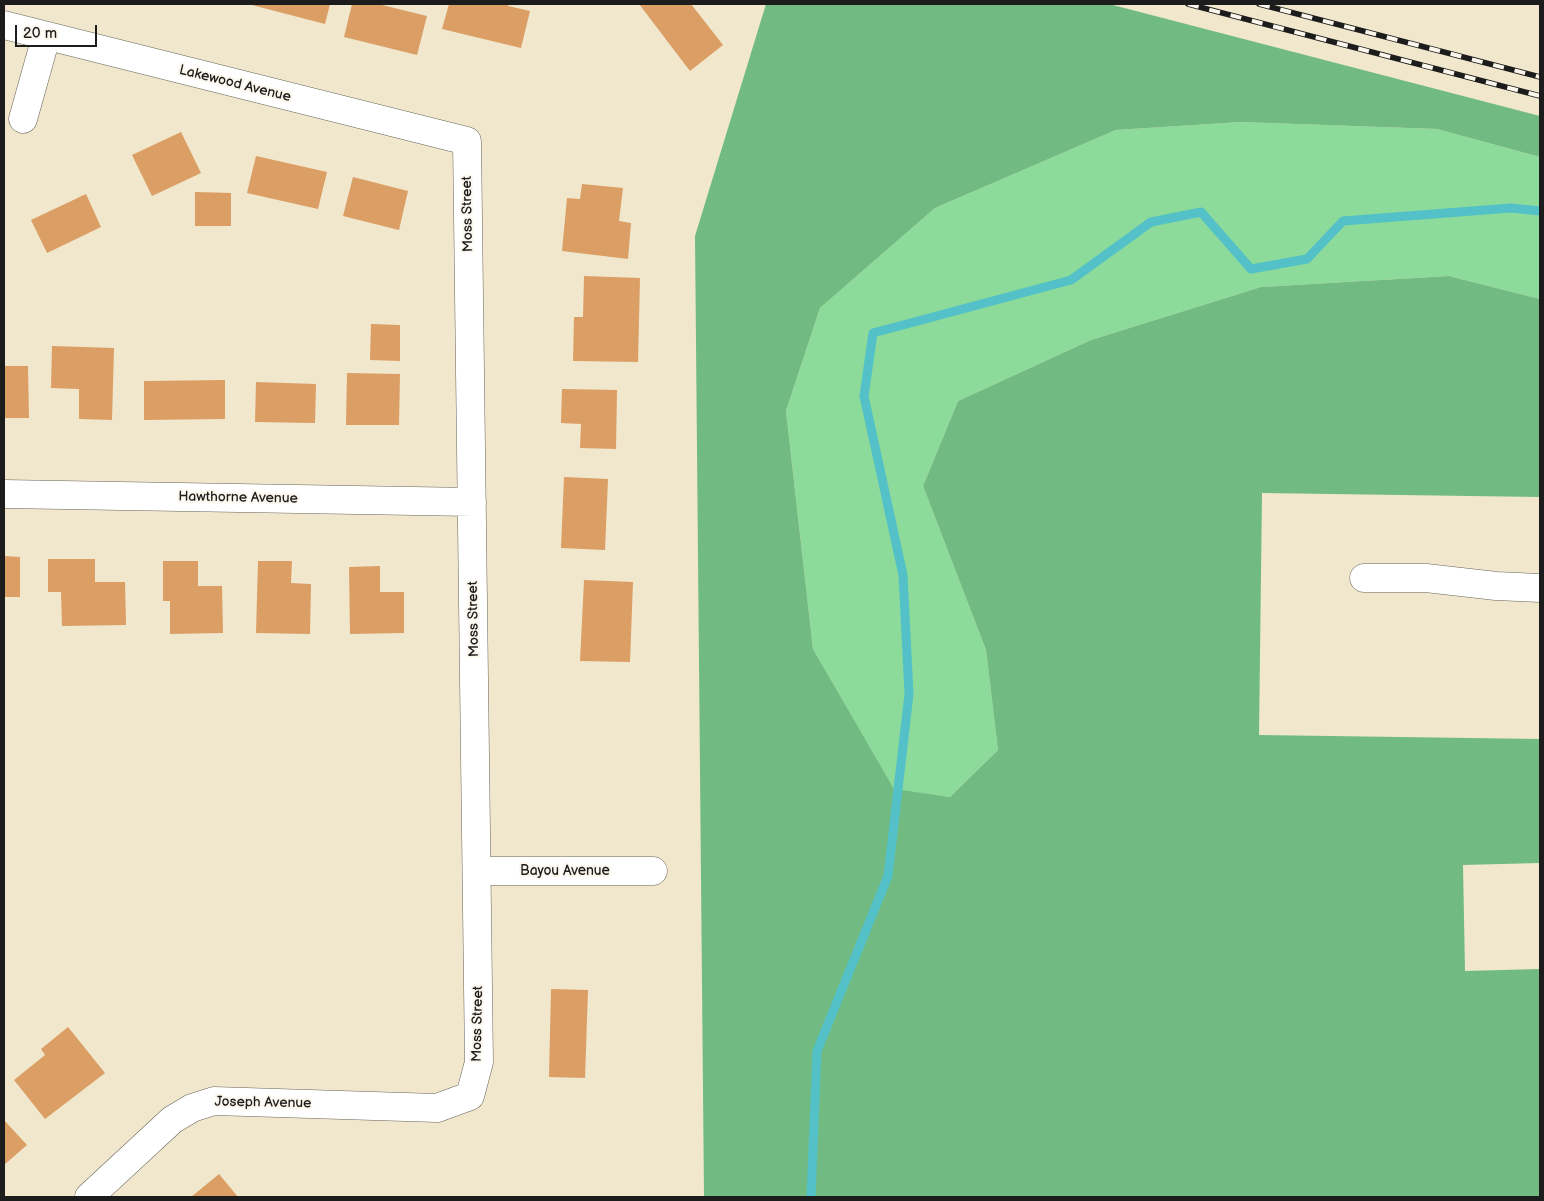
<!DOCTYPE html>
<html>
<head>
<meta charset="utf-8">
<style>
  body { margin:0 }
  #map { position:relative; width:1544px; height:1201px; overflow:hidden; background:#f1e7cc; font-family:"Balsamiq Sans",sans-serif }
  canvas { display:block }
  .frame { position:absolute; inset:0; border:5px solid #1c1c1c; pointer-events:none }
  .scale { position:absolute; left:15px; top:25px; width:82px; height:22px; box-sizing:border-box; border:2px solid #1c1c1c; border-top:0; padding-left:6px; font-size:15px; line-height:18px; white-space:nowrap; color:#1c1c1c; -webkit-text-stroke:4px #fbf7ec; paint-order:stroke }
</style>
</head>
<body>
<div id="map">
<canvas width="1544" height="1201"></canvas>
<div class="frame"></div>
<div class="scale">20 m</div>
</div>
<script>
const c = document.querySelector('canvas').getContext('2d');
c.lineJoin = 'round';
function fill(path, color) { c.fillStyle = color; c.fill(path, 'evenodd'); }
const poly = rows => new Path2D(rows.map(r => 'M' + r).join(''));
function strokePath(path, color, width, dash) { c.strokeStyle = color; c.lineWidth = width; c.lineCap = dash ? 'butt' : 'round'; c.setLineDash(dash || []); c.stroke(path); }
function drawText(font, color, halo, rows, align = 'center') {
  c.font = font + ' "Balsamiq Sans",sans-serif'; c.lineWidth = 4; c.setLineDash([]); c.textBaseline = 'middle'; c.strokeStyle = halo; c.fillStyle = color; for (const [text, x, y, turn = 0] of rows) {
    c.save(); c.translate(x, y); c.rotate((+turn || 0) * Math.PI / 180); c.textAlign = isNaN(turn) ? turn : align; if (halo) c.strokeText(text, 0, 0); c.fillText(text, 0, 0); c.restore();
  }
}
const green = poly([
  [1241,122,1437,129,1540,157,1540,299,1449,276,1261,287,1091,340,958,401,923,486,986,650,998,750,950,797,894,790,813,649,786,411,820,308,935,208,1116,130]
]);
const forest = poly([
  [766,4,1109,4,1540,116,1540,157,1437,129,1241,122,1116,130,935,208,820,308,786,411,813,649,894,789,950,797,998,750,986,650,923,486,958,401,1091,340,1261,287,1449,276,1540,299,1540,497,1262,493,1259,735,1540,739,1540,863,1463,865,1465,971,1540,969,1540,1197,704,1197,695,236]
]);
const stream = poly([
  [811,1197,817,1051,888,876,909,694,903,575,864,396,873,333,1071,280,1151,222,1201,212,1251,269,1307,259,1343,221,1511,208,1540,211]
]);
const building = poly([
  [248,4,330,4,325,24],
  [352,4,378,4,427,16,417,55,344,37],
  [449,4,509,4,508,6,530,11,521,48,442,29],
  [639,4,691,4,723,45,690,71],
  [181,132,201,173,152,196,132,155],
  [256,156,327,172,318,209,247,193],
  [353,177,408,191,399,230,343,216],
  [582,184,623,188,619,221,631,223,628,259,562,251,567,198,580,199],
  [195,192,231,193,231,226,195,226],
  [86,194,101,227,47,253,31,220],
  [584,276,640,278,638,362,573,361,574,317,583,317],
  [371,324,400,325,400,361,370,360],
  [52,346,114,348,112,420,79,419,79,389,51,388],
  [4,366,28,366,29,418,4,418],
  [347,373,400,374,399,425,346,425],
  [225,380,225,419,144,420,144,381],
  [256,382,316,384,315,423,255,422],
  [562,389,617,390,616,449,580,448,581,424,561,423],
  [564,477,608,479,605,550,561,548],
  [4,556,20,557,20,597,4,597],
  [48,559,95,559,95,582,125,582,126,625,62,626,61,592,48,592],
  [163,561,198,561,198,586,222,586,223,633,170,634,170,601,163,601],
  [258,561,292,561,291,583,311,584,310,634,256,633],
  [380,566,380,592,404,592,404,633,350,634,349,567],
  [584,580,633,582,630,662,580,661],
  [551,989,588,990,585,1078,549,1077],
  [68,1027,105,1073,45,1119,14,1080,45,1055,41,1049],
  [4,1120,27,1145,4,1165],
  [219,1174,238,1197,191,1197]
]);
const minor = poly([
  [4,25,467,141,479,1062,470,1096,437,1108,214,1101,192,1108,172,1120,89,1197],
  [23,119,46,37],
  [4,494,472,502],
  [1364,578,1426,578,1496,586,1540,588],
  [477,871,653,871]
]);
const rail = poly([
  [1188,4,1540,96],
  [1259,4,1540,77]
]);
const streetNames = [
  ["Lakewood Avenue",235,84,14],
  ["Moss Street",468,214,-91],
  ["Hawthorne Avenue",238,498,1],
  ["Moss Street",474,619,-91],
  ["Bayou Avenue",565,871],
  ["Moss Street",478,1024,-89],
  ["Joseph Avenue",263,1103,1]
];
fill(green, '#8cdb9a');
fill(forest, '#71bb82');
strokePath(stream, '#53c1c7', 9);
fill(building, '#db9e65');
strokePath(minor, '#67635a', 29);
strokePath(minor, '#fff', 28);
strokePath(rail, '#1c1c1c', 5.5);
strokePath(rail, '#fbf7ec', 4, [11]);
drawText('14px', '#1c1c1c', '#fbf7ec', streetNames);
</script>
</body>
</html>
